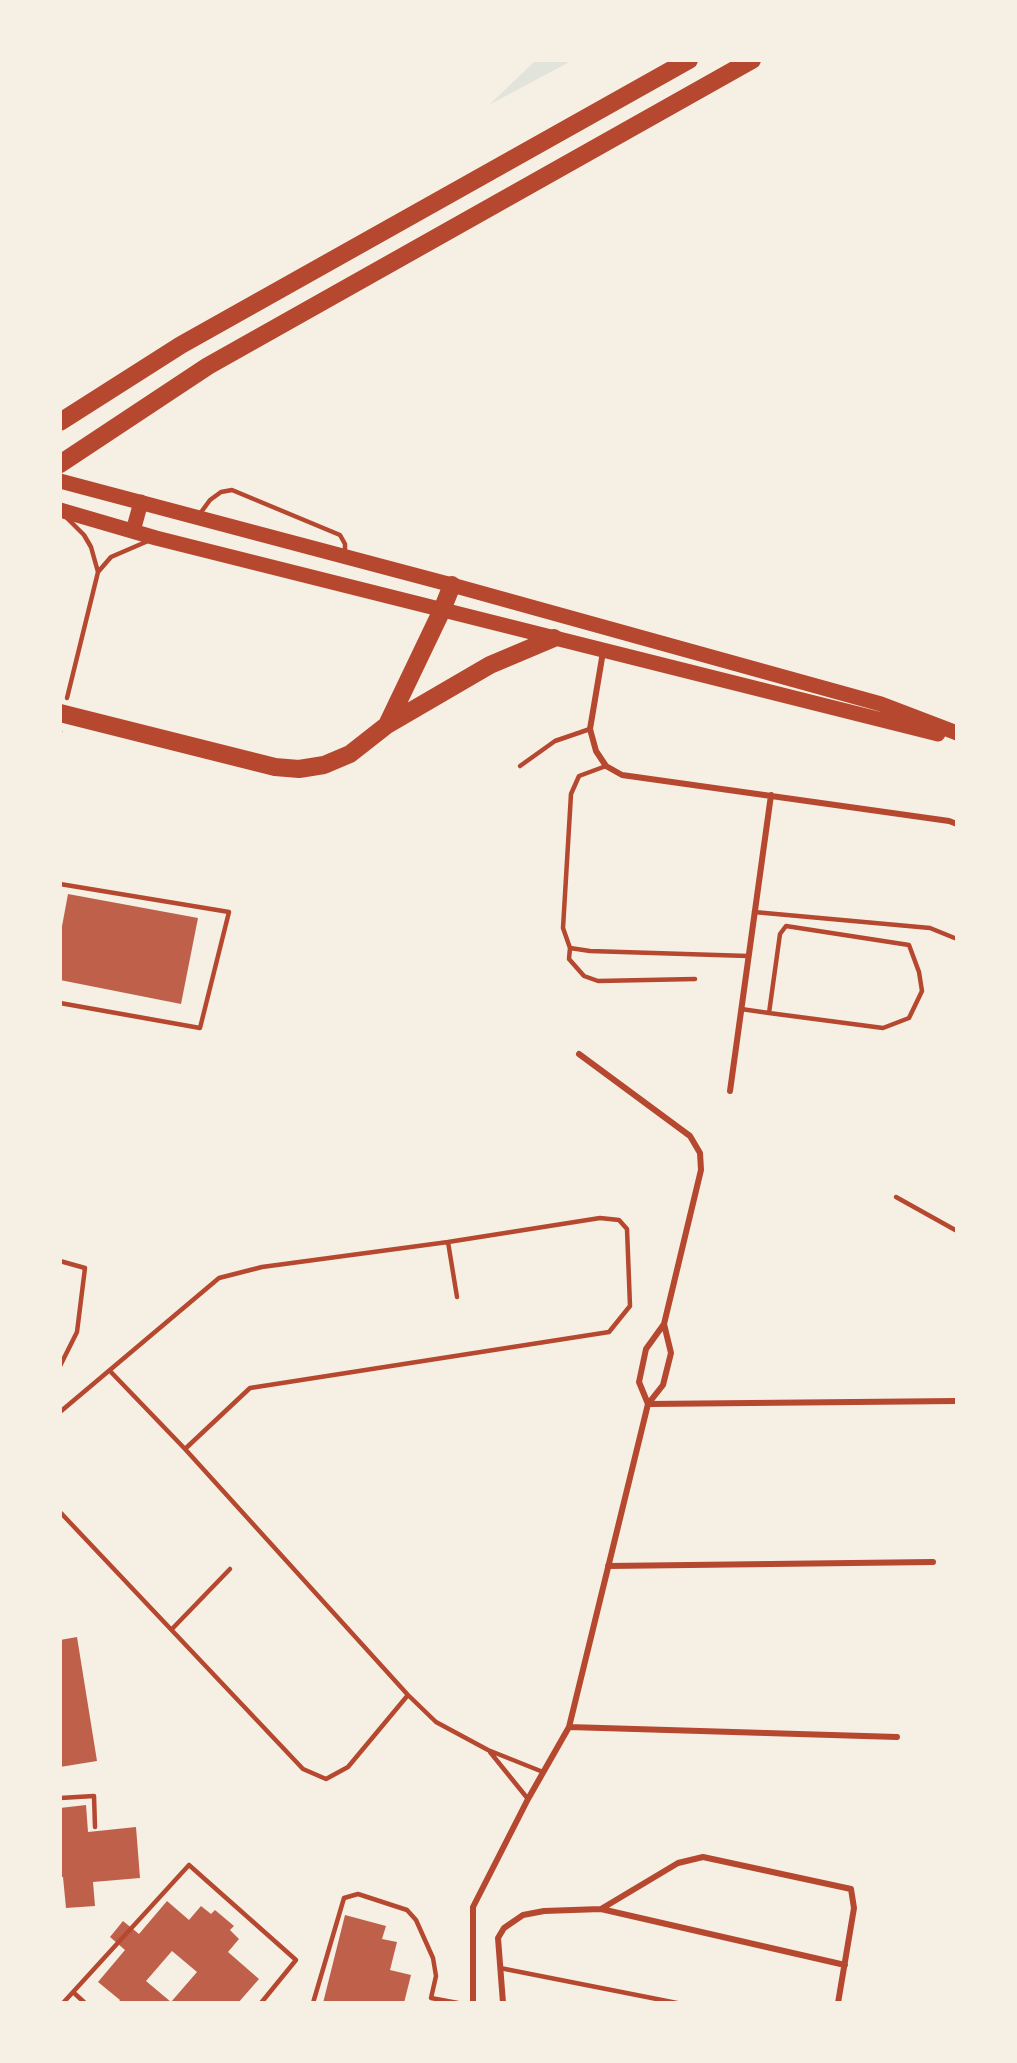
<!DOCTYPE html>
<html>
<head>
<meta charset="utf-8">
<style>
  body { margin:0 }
  #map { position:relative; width:1017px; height:2063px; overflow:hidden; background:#f6efe4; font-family:"Public Sans",sans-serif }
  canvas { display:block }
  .frame { position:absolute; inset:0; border:62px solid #f6efe4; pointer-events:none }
</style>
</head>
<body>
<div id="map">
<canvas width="1017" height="2063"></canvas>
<div class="frame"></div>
</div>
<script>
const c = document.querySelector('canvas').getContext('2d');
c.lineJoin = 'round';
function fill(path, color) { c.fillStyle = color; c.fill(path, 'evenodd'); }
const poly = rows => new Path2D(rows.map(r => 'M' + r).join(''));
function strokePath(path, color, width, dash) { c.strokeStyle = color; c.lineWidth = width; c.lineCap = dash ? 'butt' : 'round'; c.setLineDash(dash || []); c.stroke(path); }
const green = poly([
  [536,60,573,60,489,105]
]);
const building = poly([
  [68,894,198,918,181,1004,60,980,60,937],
  [77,1637,97,1761,60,1767,60,1640],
  [86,1805,88,1832,136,1827,140,1878,93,1882,95,1906,66,1908,63,1877,60,1877,60,1808],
  [167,1901,189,1920,201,1906,211,1914,215,1910,234,1926,230,1930,239,1939,228,1952,259,1979,238,2003,118,2003,120,2000,98,1982,125,1950,110,1937,123,1921,139,1934],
  [172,1951,197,1972,171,2002,146,1981],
  [345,1915,386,1926,382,1939,397,1942,390,1970,411,1975,404,2003,323,2003]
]);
const service = poly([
  [199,515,210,500,221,492,232,490,340,535,345,544,345,554],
  [65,516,84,535,91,547,98,572],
  [67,698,98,572,111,557,148,541],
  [60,732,60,731],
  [520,766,555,741,590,729],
  [606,766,579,776,571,794,563,928,570,948,590,951,748,956],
  [60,884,229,912,200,1028,60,1003],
  [754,912,930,928,957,939],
  [570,948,569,959,584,976,598,981,695,979],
  [741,1009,769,1013,883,1028,909,1018,922,991,919,972,909,945,786,926,780,934,769,1013],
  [896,1197,957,1231],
  [448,1242,457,1297],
  [60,1261,85,1268,77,1332,60,1366],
  [110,1371,185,1449,408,1695,436,1722,488,1750,543,1772],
  [60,1412,219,1278,262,1267,448,1242,600,1218,619,1220,627,1229,630,1306,609,1332,250,1388,185,1449],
  [60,1512,303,1769,326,1779,348,1767,408,1695],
  [172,1629,230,1569],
  [490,1752,528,1799],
  [60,1798,94,1796,95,1827],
  [500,1968,677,2003],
  [73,1992,85,2003],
  [63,2003,189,1865,296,1960,261,2003],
  [313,2003,344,1898,358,1894,407,1910,416,1920,433,1958,436,1976,431,1998,458,2003]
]);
const minor = poly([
  [603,652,590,729,596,751,606,766,622,775,949,821,957,824],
  [579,1054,690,1136,700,1153,701,1170,664,1324,646,1349,639,1382,648,1404],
  [730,1091,771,795],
  [648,1404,957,1401],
  [608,1566,933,1562],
  [569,1727,897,1737],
  [601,1909,845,1965],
  [473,2003,473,1907,528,1799,569,1727,648,1404,663,1385,671,1353,664,1324],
  [503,2003,498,1938,504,1928,523,1915,544,1911,601,1909,678,1863,703,1857,851,1889,854,1908,838,2003]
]);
const primary = poly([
  [60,481,452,585,881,704,957,733],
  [60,510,156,538,938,734],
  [133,531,141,502]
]);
const motorway = poly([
  [60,422,181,345,689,60],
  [60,464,208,366,752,60],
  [60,713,275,767,299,769,324,765,350,754,387,725,490,665,554,638],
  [387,725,442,610,452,585]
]);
fill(green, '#e2e4dc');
fill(building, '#bf614a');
strokePath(service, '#b5482f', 4.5);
strokePath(minor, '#b5482f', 6);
strokePath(primary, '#b5482f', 15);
strokePath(motorway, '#b5482f', 18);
</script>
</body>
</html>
